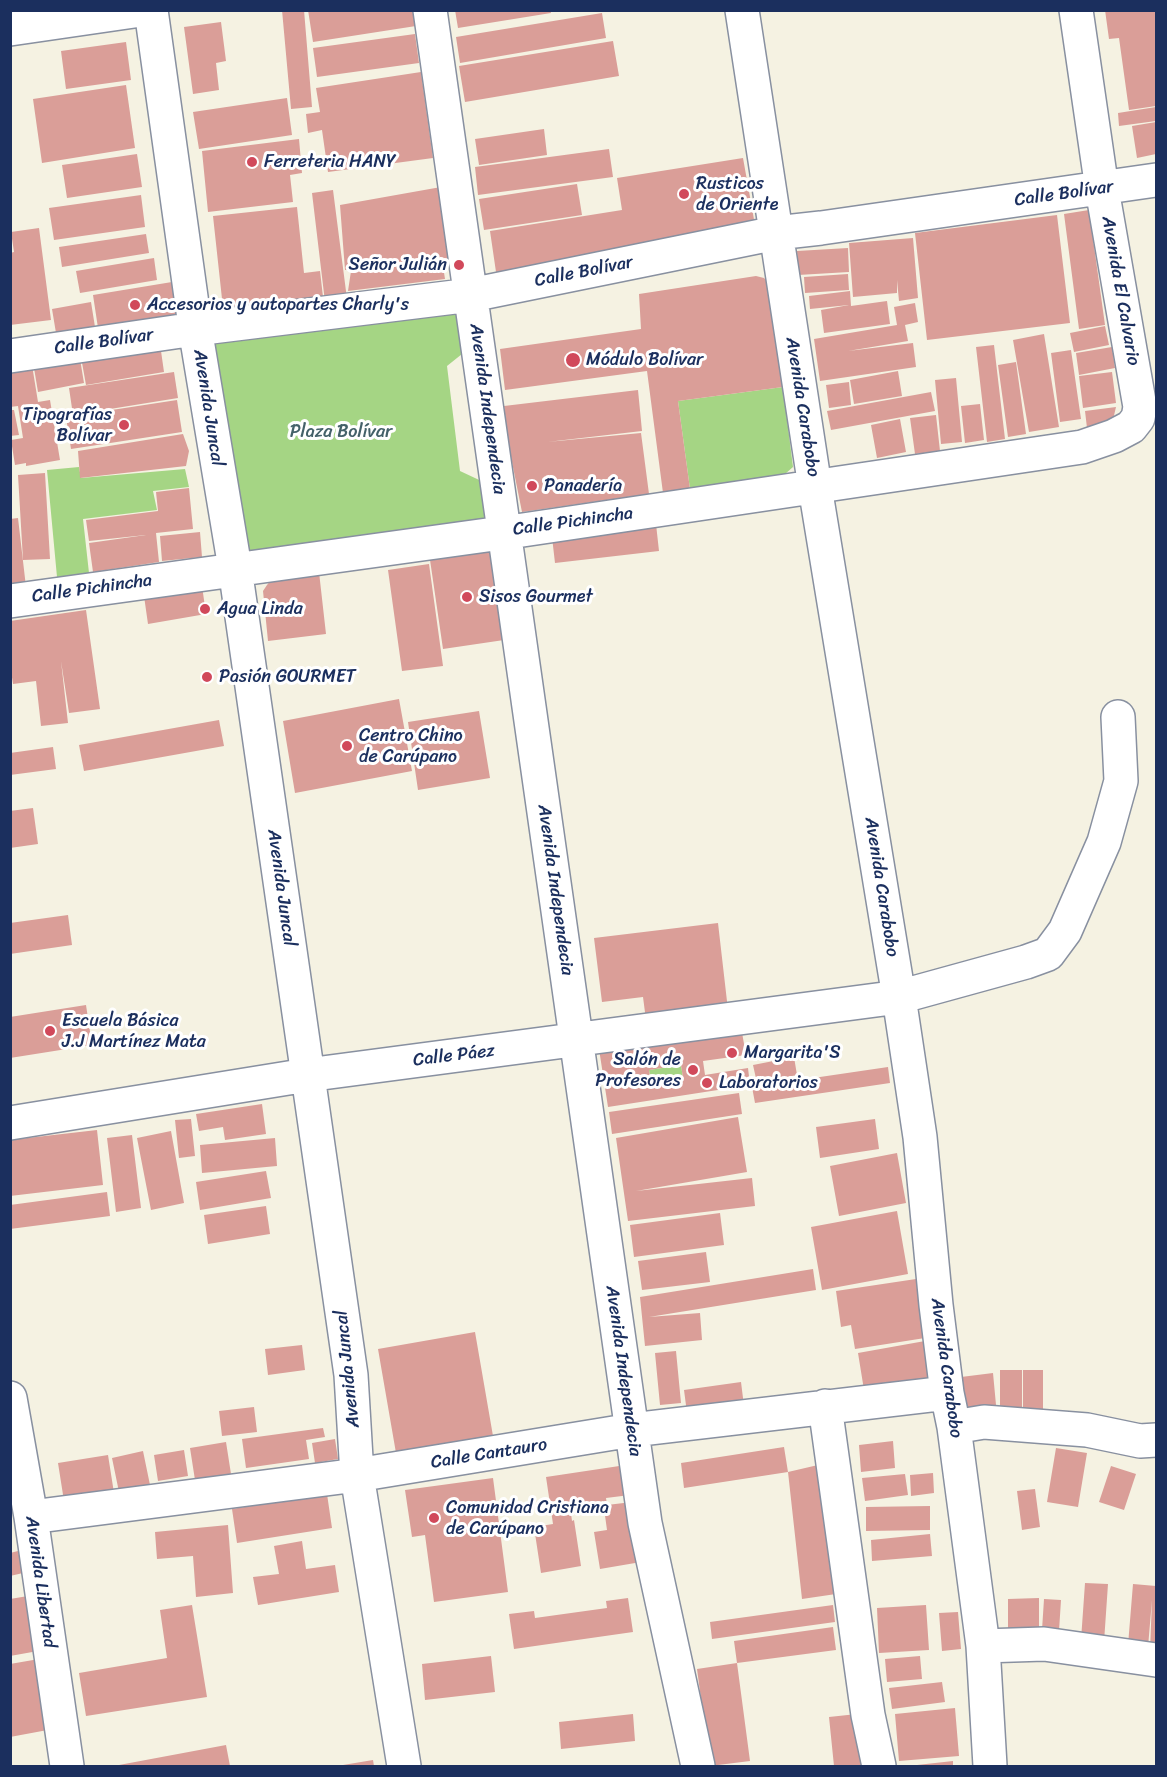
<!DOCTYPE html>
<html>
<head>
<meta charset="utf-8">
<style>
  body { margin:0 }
  #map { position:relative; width:1167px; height:1777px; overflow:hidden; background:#f5f2e2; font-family:Sriracha,sans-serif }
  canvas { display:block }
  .frame { position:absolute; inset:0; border:12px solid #1b2f5e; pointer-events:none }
</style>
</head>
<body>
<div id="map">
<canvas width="1167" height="1777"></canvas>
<div class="frame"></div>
</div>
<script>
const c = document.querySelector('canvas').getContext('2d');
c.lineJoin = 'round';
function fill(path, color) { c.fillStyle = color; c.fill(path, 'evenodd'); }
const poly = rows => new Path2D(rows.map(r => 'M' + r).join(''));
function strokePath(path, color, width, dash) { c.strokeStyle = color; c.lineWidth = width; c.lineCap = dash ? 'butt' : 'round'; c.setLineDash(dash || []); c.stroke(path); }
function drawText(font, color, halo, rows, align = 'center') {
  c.font = font + ' Sriracha,sans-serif'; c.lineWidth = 6; c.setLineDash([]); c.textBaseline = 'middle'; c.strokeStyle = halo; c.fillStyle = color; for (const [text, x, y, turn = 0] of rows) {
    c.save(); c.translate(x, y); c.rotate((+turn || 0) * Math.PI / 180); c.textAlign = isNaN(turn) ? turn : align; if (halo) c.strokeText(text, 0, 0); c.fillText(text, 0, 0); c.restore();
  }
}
const green = poly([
  [468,308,472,346,447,366,460,471,492,486,497,520,244,560,208,333],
  [783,387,793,467,785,474,690,489,678,401],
  [79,467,81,478,185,469,189,487,153,491,157,510,83,519,89,573,57,577,47,470],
  [681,1065,683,1078,651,1083,649,1070]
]);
const building = poly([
  [282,10,304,10,312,107,291,109],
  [308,10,413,10,416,26,313,42],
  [455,10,550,10,551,13,458,28],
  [1105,10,1156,10,1156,106,1129,110,1119,38,1109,39],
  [602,13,606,38,460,63,456,37],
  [221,22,226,61,216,63,219,90,193,94,184,27],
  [415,34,419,63,317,77,313,48],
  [613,41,619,76,465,102,459,66],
  [126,42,131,80,66,89,61,51],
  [421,72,433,158,328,172,322,130,308,133,306,114,320,112,316,88],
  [126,85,135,148,42,163,33,99],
  [287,98,292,135,199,149,193,112],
  [1156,107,1156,121,1119,126,1118,113],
  [1156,122,1156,154,1137,158,1132,126],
  [544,129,547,155,479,165,475,139],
  [299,139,302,173,290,175,293,202,208,212,202,151],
  [609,149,613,177,478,195,475,167],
  [137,154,142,187,67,198,62,165],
  [743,158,755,225,747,232,496,272,490,231,622,210,617,178],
  [577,184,582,215,484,230,479,199],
  [441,187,451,259,442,260,445,279,348,291,351,271,403,265,345,270,340,205],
  [333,190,347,299,325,302,312,193],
  [141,195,145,227,54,240,49,208],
  [297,207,304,273,320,271,323,297,223,308,213,216],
  [1089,210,1105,325,1079,329,1064,214],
  [1057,215,1070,323,927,340,915,233],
  [39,228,51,320,10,325,10,253,14,252,11,232],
  [146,234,149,253,62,267,59,247],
  [913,238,918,298,899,301,897,280,897,293,853,297,849,243],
  [848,248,849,272,798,275,797,251],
  [154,258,157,280,80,293,76,271],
  [848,274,849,290,805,293,804,277],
  [756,276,764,278,770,285,783,387,678,401,690,489,663,493,647,371,505,390,500,349,641,329,639,294],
  [172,282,178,315,98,328,93,295],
  [850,291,851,306,887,301,890,324,824,333,821,310,849,305,810,309,809,296],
  [91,302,95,327,56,333,52,309],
  [915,303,918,322,905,325,908,341,848,351,913,343,916,367,820,381,814,339,897,325,894,307],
  [1105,326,1109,345,1074,352,1070,333],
  [1044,334,1059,427,1029,432,1013,340],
  [160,344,164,372,86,385,81,357],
  [994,345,1005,439,987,442,976,347],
  [1112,347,1115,368,1079,375,1076,353],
  [1071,350,1081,419,1060,422,1051,353],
  [80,359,84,383,38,392,34,368],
  [1016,362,1026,434,1008,437,998,365],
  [32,365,38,402,50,400,60,460,26,466,26,463,15,465,11,440,23,438,18,406,10,407,10,369],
  [898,371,902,396,854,404,850,380],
  [174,372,178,398,73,415,69,388],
  [1112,372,1116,403,1083,408,1079,376],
  [956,378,962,442,941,444,935,380],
  [849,382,851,405,829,408,826,385],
  [638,390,642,431,547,442,641,433,649,494,522,512,509,447,504,406],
  [931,392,935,411,831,430,827,411],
  [177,400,182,432,71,449,66,417],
  [980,404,984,440,965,443,961,406],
  [1116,407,1112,424,1087,428,1085,411],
  [10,410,14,410,19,435,10,436],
  [936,415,940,451,915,454,910,418],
  [900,419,906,452,877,458,871,425],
  [183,434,189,451,186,466,80,478,78,451],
  [45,473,50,559,23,560,18,475],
  [189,488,193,529,156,533,159,562,93,572,89,543,146,535,89,541,86,520,158,511,156,492],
  [18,518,26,587,10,589,10,519],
  [656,524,659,551,555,563,552,537],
  [200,532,202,557,162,561,160,536],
  [491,544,504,640,443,649,429,553],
  [429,564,443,666,402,671,388,570],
  [319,572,326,634,268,641,263,591,267,585,271,580],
  [202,586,206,614,148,624,144,596],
  [86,610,100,709,69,713,61,661,68,723,41,726,36,681,13,684,10,664,10,621],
  [399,699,412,771,295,793,283,721],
  [479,711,490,778,418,790,408,722],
  [219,720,224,746,84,771,79,745],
  [53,747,56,769,10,775,10,753],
  [33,808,38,844,10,848,10,811],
  [68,915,72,945,10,954,10,923],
  [718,923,728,1010,646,1020,643,997,602,1002,594,938],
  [86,1005,92,1045,10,1058,10,1017],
  [741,1027,746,1055,703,1061,705,1075,748,1068,750,1085,608,1107,599,1049],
  [681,1065,683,1078,651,1083,649,1070],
  [794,1057,797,1075,757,1083,753,1065],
  [888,1067,890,1083,755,1103,752,1087],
  [739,1093,742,1114,612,1134,609,1112],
  [262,1104,266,1134,225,1140,223,1127,199,1131,196,1114],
  [738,1117,747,1172,636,1191,752,1178,755,1206,628,1221,616,1138],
  [191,1119,195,1156,179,1158,175,1120],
  [875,1119,879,1149,820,1158,816,1127],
  [97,1130,103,1185,10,1196,10,1140],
  [171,1131,184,1203,151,1210,137,1138],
  [132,1135,141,1208,116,1212,107,1138],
  [275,1138,277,1166,202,1173,200,1145],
  [897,1153,906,1203,839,1216,830,1166],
  [266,1171,271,1198,200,1210,196,1182],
  [107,1192,110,1216,10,1229,10,1205],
  [266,1206,270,1234,208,1244,204,1215],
  [897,1211,908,1274,822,1290,811,1227],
  [720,1213,724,1245,634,1257,630,1225],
  [706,1252,710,1282,642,1290,638,1261],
  [813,1269,816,1290,649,1317,700,1313,702,1340,645,1346,640,1297],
  [916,1279,925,1338,855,1349,851,1325,841,1327,836,1291],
  [475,1332,493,1436,396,1453,378,1349],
  [925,1341,931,1378,864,1390,858,1353],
  [302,1345,305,1370,268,1375,265,1349],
  [676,1351,681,1403,660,1405,655,1353],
  [1000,1370,1022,1370,1022,1414,1000,1414],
  [1023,1370,1043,1370,1043,1416,1023,1416],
  [993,1373,996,1405,964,1408,961,1377],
  [741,1382,744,1406,687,1413,684,1390],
  [254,1407,257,1432,222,1436,219,1411],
  [323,1428,325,1437,306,1440,309,1459,246,1468,242,1439],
  [335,1439,338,1459,315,1463,312,1443],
  [893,1441,895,1468,861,1472,859,1445],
  [226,1442,231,1474,195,1480,190,1448],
  [784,1447,788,1472,684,1488,681,1463],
  [1056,1448,1087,1453,1078,1507,1047,1502],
  [184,1450,188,1476,158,1481,154,1455],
  [143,1451,150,1485,119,1492,112,1458],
  [108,1455,114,1493,64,1501,58,1463],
  [626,1465,630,1495,606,1498,607,1505,632,1502,641,1562,600,1569,594,1532,607,1530,603,1501,570,1506,572,1521,574,1520,581,1566,541,1573,534,1527,553,1524,546,1477],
  [818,1465,836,1594,802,1599,788,1472],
  [1111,1466,1136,1474,1124,1510,1099,1502],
  [933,1473,934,1493,911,1496,910,1475],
  [905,1474,908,1495,865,1501,862,1478],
  [493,1478,508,1592,434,1602,425,1535,412,1537,405,1490],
  [1035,1489,1040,1527,1022,1530,1017,1491],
  [327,1494,332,1528,237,1543,232,1509],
  [930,1506,930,1530,866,1531,866,1507],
  [228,1525,233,1593,196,1597,193,1556,157,1559,155,1532],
  [930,1534,932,1556,872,1561,871,1540],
  [302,1541,306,1569,335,1565,339,1592,258,1605,253,1577,279,1574,274,1546],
  [18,1551,23,1573,10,1576,10,1553],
  [1085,1583,1108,1584,1104,1642,1081,1640],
  [1133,1584,1156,1586,1156,1651,1150,1650,1152,1600,1148,1647,1128,1645],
  [28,1596,38,1651,10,1656,10,1599],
  [628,1598,633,1632,514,1649,509,1614,534,1611,535,1618,607,1608,606,1601],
  [1039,1598,1039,1629,1008,1629,1008,1599],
  [1044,1599,1061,1600,1059,1631,1042,1630],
  [192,1605,207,1697,86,1716,79,1673,167,1658,160,1610],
  [833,1605,835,1622,712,1639,710,1622],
  [926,1605,929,1650,879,1653,877,1608],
  [958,1612,961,1649,942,1651,939,1613],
  [833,1627,836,1650,737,1663,734,1641],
  [491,1656,495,1692,425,1700,422,1664],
  [920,1656,922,1679,887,1682,885,1659],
  [39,1659,53,1729,10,1737,10,1664],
  [737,1663,750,1761,710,1766,697,1669],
  [942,1682,945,1702,892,1709,889,1688],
  [955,1708,959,1756,899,1761,895,1714],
  [633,1714,635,1741,561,1749,559,1722],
  [857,1714,863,1766,834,1766,829,1717],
  [226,1745,230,1766,119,1766,119,1765],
  [373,1760,374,1766,343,1766,343,1765],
  [953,1761,953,1766,917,1766,917,1765]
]);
const minor = poly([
  [151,10,197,340,235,568,351,1375,357,1475,404,1766],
  [430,10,645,1523,698,1766],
  [742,10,815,487,899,997,920,1137,936,1305,947,1393,954,1427,983,1646,990,1766],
  [10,29,141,10],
  [10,356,195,329,471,295,776,233,821,228,1156,180],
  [10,601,516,531,1082,447,1114,436,1131,427,1138,418,1140,407,1102,189,1076,10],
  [10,1123,307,1075,899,997,1026,962,1048,954,1065,931,1104,842,1121,781,1118,717],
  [10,1398,31,1517,67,1766],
  [825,1406,868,1715,879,1766],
  [954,1427,984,1422,1087,1430,1140,1441,1156,1440],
  [31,1517,357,1475,632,1430,947,1393],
  [983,1646,1044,1644,1156,1660]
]);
const markers = [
  [252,162,6,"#d1495b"],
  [684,194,6,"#d1495b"],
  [459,265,6,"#d1495b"],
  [135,305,6,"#d1495b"],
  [573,360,8,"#d1495b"],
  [124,425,6,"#d1495b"],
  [532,486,6,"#d1495b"],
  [467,597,6,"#d1495b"],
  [205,609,6,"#d1495b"],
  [207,677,6,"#d1495b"],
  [347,746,6,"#d1495b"],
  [50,1031,6,"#d1495b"],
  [732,1053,6,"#d1495b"],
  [693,1070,6,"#d1495b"],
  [707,1083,6,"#d1495b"],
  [434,1518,6,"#d1495b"]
];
const poiNames = [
  ["Ferreteria HANY",264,162],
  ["Rusticos",696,184],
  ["de Oriente",696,205],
  ["Señor Julián",447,265,"right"],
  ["Accesorios y autopartes Charly's",147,305],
  ["Módulo Bolívar",586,360],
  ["Tipografías",112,415,"right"],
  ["Bolívar",112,436,"right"],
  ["Panadería",544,486],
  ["Sisos Gourmet",479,597],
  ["Agua Linda",217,609],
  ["Pasión GOURMET",219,677],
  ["Centro Chino",359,736],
  ["de Carúpano",359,757],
  ["Escuela Básica",62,1021],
  ["J.J Martínez Mata",62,1042],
  ["Margarita'S",744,1053],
  ["Salón de",681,1060,"right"],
  ["Profesores",681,1081,"right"],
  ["Laboratorios",719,1083],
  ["Comunidad Cristiana",446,1508],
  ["de Carúpano",446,1529]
];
const streetNames = [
  ["Calle Bolívar",1064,194,-8],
  ["Calle Bolívar",584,272,-11],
  ["Avenida El Calvario",1120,291,80],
  ["Calle Bolívar",104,342,-8],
  ["Avenida Carabobo",802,407,81],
  ["Avenida Juncal",208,408,81],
  ["Avenida Independecia",487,409,82],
  ["Calle Pichincha",573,522,-8],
  ["Calle Pichincha",92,589,-8],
  ["Avenida Carabobo",881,887,81],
  ["Avenida Juncal",281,888,82],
  ["Avenida Independecia",555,890,82],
  ["Calle Páez",454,1056,-7],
  ["Avenida Carabobo",946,1368,82],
  ["Avenida Juncal",348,1369,-96],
  ["Avenida Independecia",623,1371,82],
  ["Calle Cantauro",489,1454,-9],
  ["Avenida Libertad",40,1582,82]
];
const parkNames = [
  ["Plaza Bolívar",341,432]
];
fill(green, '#a5d584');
fill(building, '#da9e98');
strokePath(minor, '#8890a0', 36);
strokePath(minor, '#fff', 33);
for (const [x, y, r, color] of markers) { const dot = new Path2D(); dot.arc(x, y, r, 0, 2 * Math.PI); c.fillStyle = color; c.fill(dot); strokePath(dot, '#fff', 2); }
drawText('18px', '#1b2f5e', '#fff', poiNames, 'left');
drawText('18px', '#1b2f5e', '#fff', streetNames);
drawText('18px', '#446169', '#fff', parkNames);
</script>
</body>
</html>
